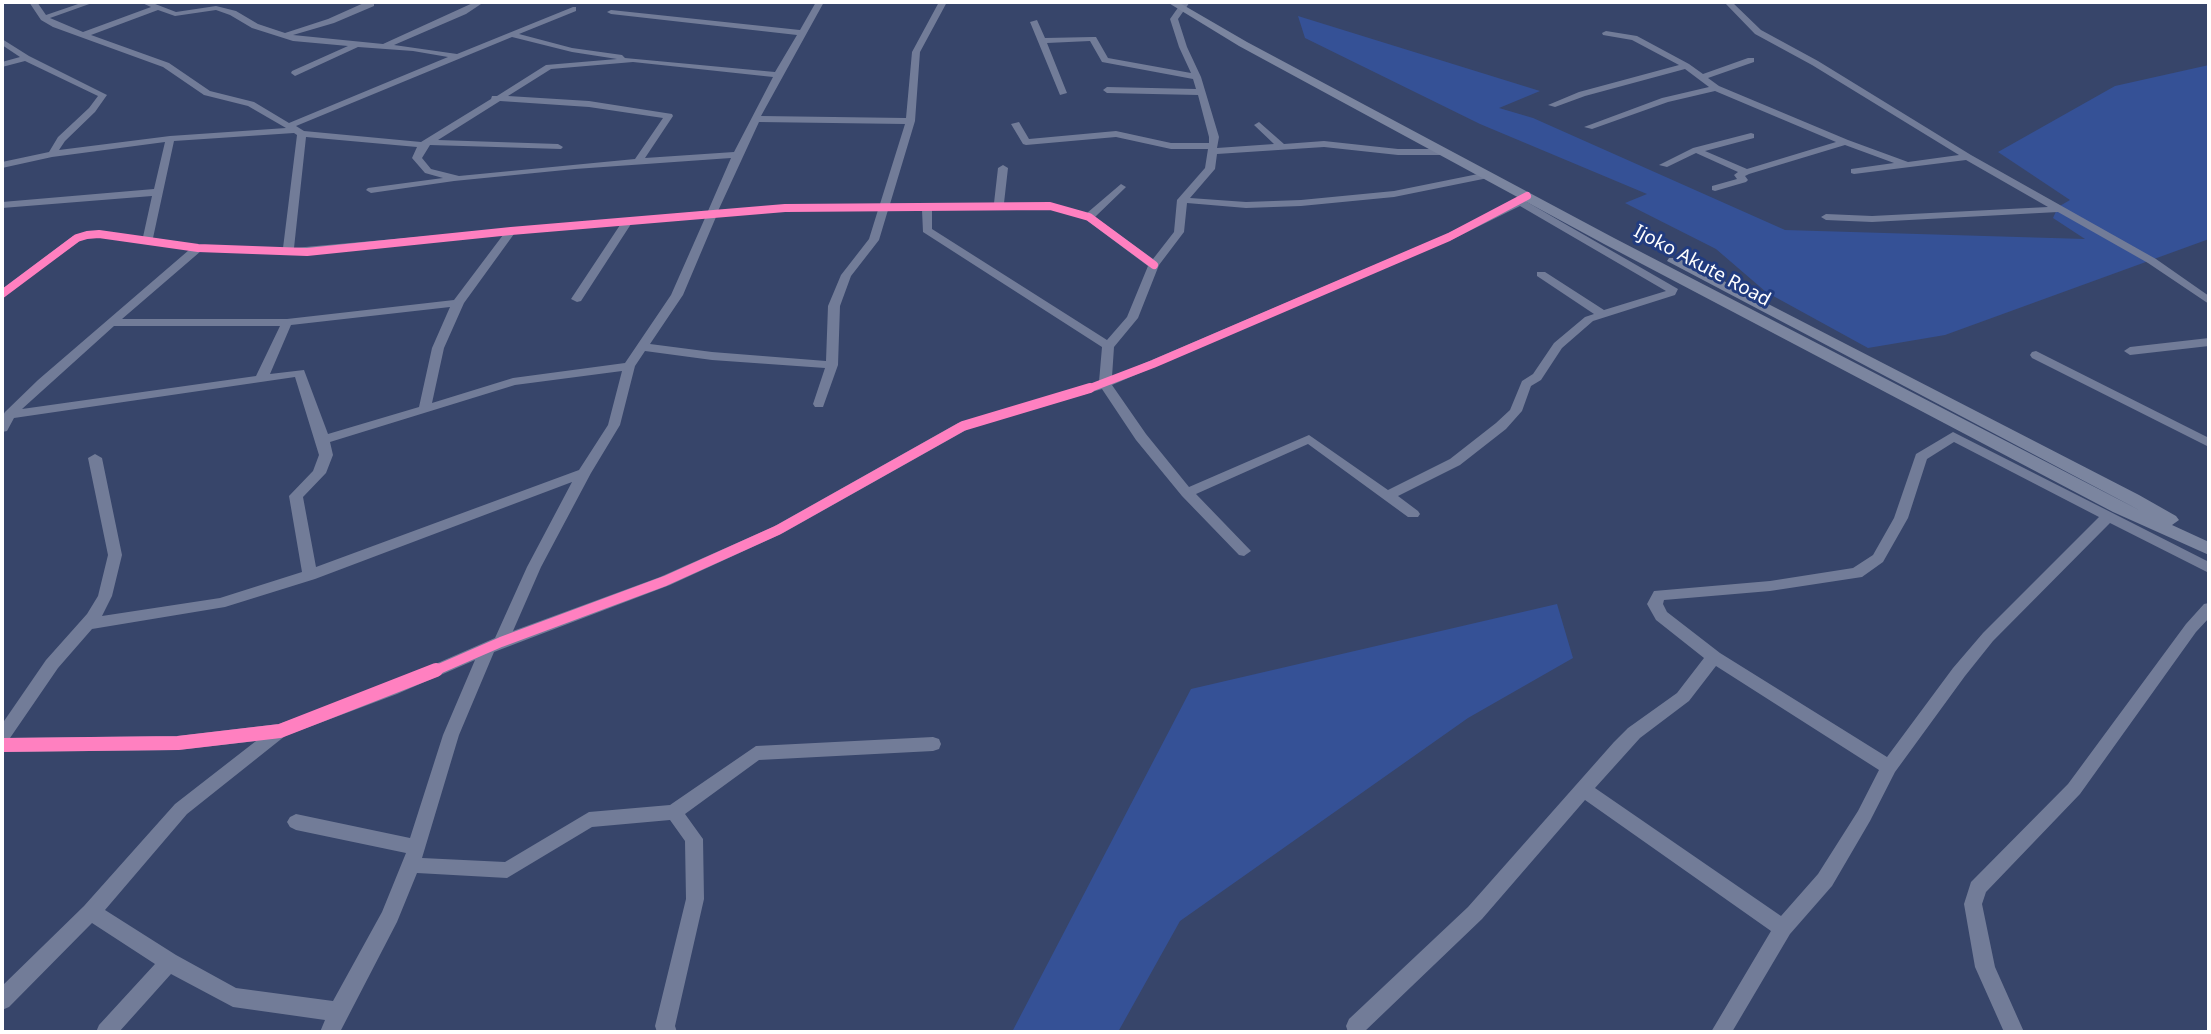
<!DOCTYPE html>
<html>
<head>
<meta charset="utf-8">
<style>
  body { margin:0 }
  #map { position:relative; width:2211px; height:1034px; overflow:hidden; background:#37456a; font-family:"Noto Sans",sans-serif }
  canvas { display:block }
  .frame { position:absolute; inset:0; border:4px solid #fff; pointer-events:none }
</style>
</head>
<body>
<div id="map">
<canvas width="2211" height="1034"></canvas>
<div class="frame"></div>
</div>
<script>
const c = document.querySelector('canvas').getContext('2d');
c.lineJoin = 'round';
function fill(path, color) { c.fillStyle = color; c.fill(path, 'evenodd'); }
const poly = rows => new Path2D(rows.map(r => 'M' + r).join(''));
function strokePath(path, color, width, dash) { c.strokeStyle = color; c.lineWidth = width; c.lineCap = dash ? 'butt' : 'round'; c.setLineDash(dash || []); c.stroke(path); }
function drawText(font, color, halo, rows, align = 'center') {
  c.font = font + ' "Noto Sans",sans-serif'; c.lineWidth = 6; c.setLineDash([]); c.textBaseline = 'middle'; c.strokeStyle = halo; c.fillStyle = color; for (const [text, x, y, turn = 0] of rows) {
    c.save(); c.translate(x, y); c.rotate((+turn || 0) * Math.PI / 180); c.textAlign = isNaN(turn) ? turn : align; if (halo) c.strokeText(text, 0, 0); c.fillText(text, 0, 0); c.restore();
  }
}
const green = poly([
  [1298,16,1540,91,1499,108,1533,118,1785,230,2085,239,2053,218,2058,207,2070,200,1998,152,2115,86,2209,65,2209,239,1945,335,1868,348,1766,292,1716,249,1625,203,1647,194,1480,124,1305,38],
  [1557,604,1573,658,1468,718,1180,921,1118,1032,1012,1032,1191,689]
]);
const minor = poly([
  [29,2,37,2,46,15,84,2,95,2,50,18,83,32,151,7,140,2,150,2,176,12,216,6,236,11,258,24,285,33,328,19,366,2,374,2,374,6,334,23,293,35,383,44,475,2,484,2,466,14,394,45,457,54,573,7,576,7,576,11,519,34,572,48,622,55,625,58,775,72,797,35,611,14,607,12,611,10,800,30,816,2,824,2,761,116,906,118,912,52,939,2,947,2,920,52,915,121,890,204,994,203,998,168,1003,165,1008,168,1004,203,1050,203,1087,213,1121,184,1126,187,1124,189,1095,217,1153,259,1174,232,1177,200,1205,168,1208,149,1171,149,1116,137,1026,145,1023,144,1011,124,1019,122,1029,139,1116,131,1171,143,1209,143,1209,137,1198,95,1107,93,1103,90,1107,87,1196,89,1193,79,1102,62,1090,41,1047,43,1067,93,1060,95,1030,22,1037,20,1045,38,1093,37,1096,37,1108,58,1191,73,1179,47,1170,19,1182,2,1190,2,1178,19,1187,47,1201,77,1219,137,1217,148,1274,144,1254,125,1259,122,1284,144,1324,141,1398,149,1443,149,1448,152,1443,155,1398,155,1324,147,1217,154,1215,169,1190,198,1246,202,1301,200,1394,191,1488,172,1493,175,1488,178,1394,197,1301,206,1246,208,1187,203,1184,232,1159,265,1138,318,1114,347,1112,377,1445,235,1527,193,1532,196,1527,202,1678,289,1675,295,1593,321,1562,348,1541,380,1531,386,1522,411,1506,429,1460,465,1398,496,1418,511,1420,514,1418,517,1408,517,1308,444,1196,494,1251,551,1244,556,1239,555,1182,496,1136,440,1102,389,968,429,783,533,670,585,494,652,459,735,422,858,505,862,589,812,670,805,756,746,933,737,939,739,941,744,939,749,933,751,759,760,685,814,703,839,704,899,675,1026,677,1032,657,1032,655,1026,686,899,685,841,670,820,592,827,507,878,417,873,397,922,340,1032,320,1032,325,1020,233,1007,171,974,119,1032,96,1032,99,1025,155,964,92,923,9,1007,2,1010,2,986,84,906,175,804,256,741,178,750,2,752,2,724,46,660,87,614,98,596,108,555,88,458,95,454,102,458,122,555,112,596,102,616,220,598,302,572,289,496,313,471,319,455,295,377,14,418,7,431,2,432,2,417,5,412,38,380,189,250,99,237,88,238,81,240,2,297,2,289,73,236,99,231,143,237,152,196,2,208,2,202,154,189,165,142,52,157,2,168,2,162,49,152,58,137,89,108,98,96,25,61,2,67,2,62,20,57,2,45,2,39,29,56,107,95,95,112,65,141,59,150,170,136,286,128,248,106,204,95,163,67,53,27,41,20,29,2],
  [158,10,175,16,216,10,230,15,252,28,293,41,348,46,292,71,291,73,295,76,358,47,413,51,448,57,289,123,254,102,210,91,169,63,91,35,158,10],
  [512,37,572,52,617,59,546,65,497,96,492,96,491,99,421,142,304,131,296,126,512,37],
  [633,62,773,77,734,152,645,158,673,116,672,114,589,101,508,96,551,69,633,62],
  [500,101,589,107,663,118,635,159,459,176,431,169,422,158,430,145,561,149,563,147,558,144,438,140,500,101],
  [759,122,905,124,880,204,785,205,718,211,759,122],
  [294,133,297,135,283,248,198,245,153,238,174,141,294,133],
  [306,137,417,147,412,158,425,173,443,178,368,188,366,190,371,193,454,181,575,169,731,158,708,211,294,248,306,137],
  [1520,206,1666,291,1604,310,1545,272,1537,272,1537,276,1594,314,1585,317,1554,343,1533,374,1522,381,1510,410,1496,423,1450,459,1388,490,1309,435,1189,487,1146,434,1112,385,1453,239,1520,206],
  [1050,209,1085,219,1148,266,1127,317,1107,340,932,229,932,210,1050,209],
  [878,210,869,239,841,275,828,306,826,361,712,352,650,344,683,295,716,217,785,211,878,210],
  [888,210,922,210,923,232,1102,347,1099,382,958,423,773,527,660,577,513,631,541,567,591,473,620,425,635,366,645,351,712,360,825,368,813,404,815,407,823,407,838,365,840,306,851,276,879,240,888,210],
  [705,218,671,295,625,363,513,378,432,403,444,348,464,303,514,234,620,225,571,299,577,302,581,301,631,224,705,218],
  [503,235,454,300,287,319,122,319,201,251,307,255,503,235],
  [450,307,432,348,419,407,328,434,304,370,270,374,291,325,450,307],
  [114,326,280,326,256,376,22,409,114,326],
  [622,371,608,425,579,470,316,567,303,497,326,473,333,455,330,442,515,385,622,371],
  [572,482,527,567,495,638,385,686,279,724,178,736,10,738,58,668,92,629,225,607,315,579,572,482],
  [475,660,443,735,410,838,296,814,290,817,287,822,290,827,296,830,406,853,382,912,333,1001,236,988,176,955,105,910,187,814,285,736,397,694,475,660],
  [1724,2,1732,2,1761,30,1818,61,1971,155,2156,259,2209,296,2209,304,2148,263,2058,212,1872,222,1826,220,1821,217,1826,214,1872,216,2048,207,1966,160,1854,174,1851,173,1851,169,1894,163,1845,145,1749,174,1745,176,1748,180,1746,182,1715,191,1712,190,1712,186,1737,179,1734,175,1738,172,1696,153,1667,167,1659,165,1693,148,1751,133,1754,134,1754,138,1705,151,1747,169,1836,142,1715,91,1668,102,1592,129,1584,127,1662,98,1709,87,1685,69,1585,96,1555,107,1548,105,1579,92,1679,65,1632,40,1603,35,1602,33,1606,31,1637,36,1689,64,1703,74,1748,58,1754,58,1754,62,1708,78,1719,86,1848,140,1908,162,1959,155,1812,65,1755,34,1724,2],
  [2209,338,2209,346,2130,355,2124,351,2130,347,2209,338],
  [2036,351,2209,438,2209,447,2032,358,2030,355,2032,352,2036,351],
  [1953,432,2209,562,2209,573,2110,523,1993,641,1965,676,1895,772,1870,821,1832,886,1790,934,1732,1032,1711,1032,1771,931,1585,800,1482,919,1364,1032,1348,1032,1346,1026,1349,1019,1468,907,1614,742,1628,728,1677,693,1704,658,1656,620,1647,604,1654,591,1770,581,1853,568,1873,555,1894,518,1916,454,1953,432],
  [1954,442,2099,517,1983,633,1953,668,1887,757,1720,653,1667,612,1663,604,1664,600,1770,591,1862,577,1883,562,1908,518,1927,459,1954,442],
  [1716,666,1879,770,1858,811,1818,874,1781,916,1595,788,1640,738,1689,701,1716,666],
  [2209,603,2209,618,2196,632,2080,794,1986,892,1982,904,1995,967,2024,1032,2004,1032,1975,967,1964,904,1971,882,2068,784,2186,624,2204,604,2209,603]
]);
const major = poly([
  [1167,2,1178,2,1247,42,1614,238,2141,511,1667,261,1669,258,1679,258,2139,495,2176,516,2179,520,2172,525,2209,542,2209,555,2113,512,1604,244,1239,46,1167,2]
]);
const cyclewayFar2 = poly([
  [2,294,77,238,87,235,99,234,198,248,307,252,511,231,785,208,1050,206,1089,217,1154,265],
  [1085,390,1153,364,1449,237,1527,196]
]);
const cyclewayFar1 = poly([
  [432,672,501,642,665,581,778,530,963,426,1090,388]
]);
const cycleway = poly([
  [2,745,178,743,280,731,436,670]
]);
const farStreetnames = [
  ["Ijoko Akute Road",1702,266,28]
];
fill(green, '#355196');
fill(minor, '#727c98');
fill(major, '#7b859f');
strokePath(cyclewayFar2, '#ff80c0', 8);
strokePath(cyclewayFar1, '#ff80c0', 10);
strokePath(cycleway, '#ff80c0', 14);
drawText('19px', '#fff', '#223c7f', farStreetnames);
</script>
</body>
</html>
